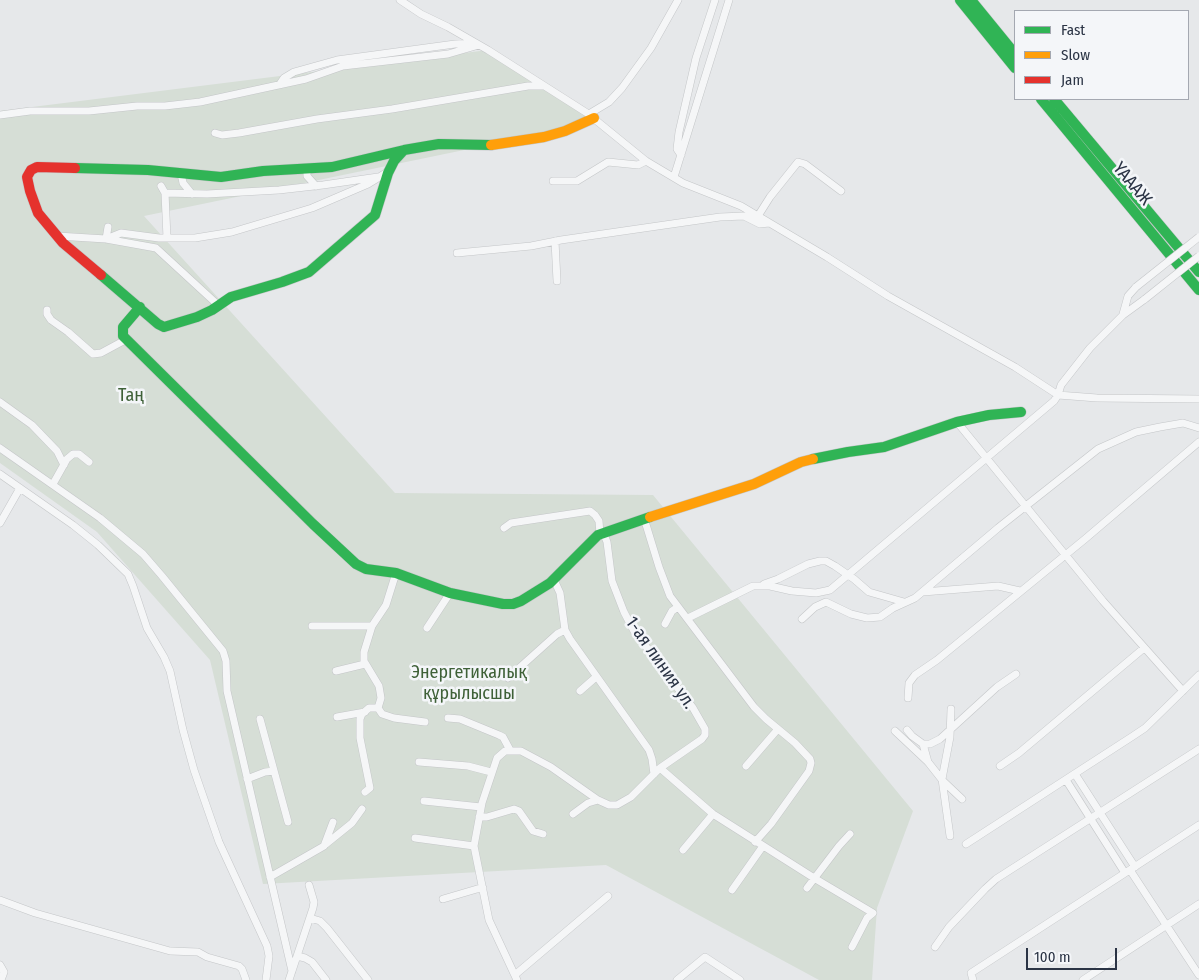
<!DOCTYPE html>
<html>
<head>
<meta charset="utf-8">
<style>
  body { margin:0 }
  #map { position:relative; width:1199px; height:980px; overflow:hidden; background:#e6e8ea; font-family:"Fira Sans Condensed",sans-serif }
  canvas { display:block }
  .legend { position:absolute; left:1014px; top:10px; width:175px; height:90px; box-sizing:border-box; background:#f4f6f9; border:1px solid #a4a8b1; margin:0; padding:6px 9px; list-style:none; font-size:15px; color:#2b3445 }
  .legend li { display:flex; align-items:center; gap:10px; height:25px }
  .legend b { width:25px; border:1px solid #a4a8b1 }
  .scale { position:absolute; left:1026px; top:948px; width:91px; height:22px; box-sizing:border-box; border:2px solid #2b3445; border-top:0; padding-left:6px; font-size:15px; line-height:18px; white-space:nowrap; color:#2b3445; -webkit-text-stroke:4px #f4f6f9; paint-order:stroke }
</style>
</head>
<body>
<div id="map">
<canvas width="1199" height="980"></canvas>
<ul class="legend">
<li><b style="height:6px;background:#30b455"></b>Fast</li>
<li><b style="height:6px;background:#ff9f0a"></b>Slow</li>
<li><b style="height:6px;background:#e5322d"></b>Jam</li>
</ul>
<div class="scale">100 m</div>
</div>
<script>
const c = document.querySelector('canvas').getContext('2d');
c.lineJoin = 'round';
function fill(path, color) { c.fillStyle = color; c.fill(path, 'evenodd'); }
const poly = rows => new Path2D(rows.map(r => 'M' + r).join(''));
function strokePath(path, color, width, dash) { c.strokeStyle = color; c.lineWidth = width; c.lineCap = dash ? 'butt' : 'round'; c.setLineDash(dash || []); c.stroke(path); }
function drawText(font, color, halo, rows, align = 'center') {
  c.font = font + ' "Fira Sans Condensed",sans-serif'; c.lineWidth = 5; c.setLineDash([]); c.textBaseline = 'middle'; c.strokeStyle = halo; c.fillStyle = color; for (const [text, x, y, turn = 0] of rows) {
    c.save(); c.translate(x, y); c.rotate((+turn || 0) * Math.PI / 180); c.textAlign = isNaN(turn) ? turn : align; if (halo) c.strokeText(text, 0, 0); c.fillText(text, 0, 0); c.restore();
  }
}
const green = poly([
  [488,50,600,122,144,216,395,493,653,495,913,811,877,908,872,980,819,980,606,865,263,884,210,660,97,532,0,463,0,111]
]);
const street = poly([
  [400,0,421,14,448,27,488,50,587,113,646,161,683,183,741,206,827,257,888,296,1015,367,1058,395,1097,398,1199,399],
  [280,84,284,78,294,72,337,60,455,44,473,43],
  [589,114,609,102,622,88,651,48,678,0],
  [0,115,30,111,89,111,137,106,165,106,200,102,306,79,343,66,448,54,479,45],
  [215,133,222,135,239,133,317,119,392,109,528,86,542,86],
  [681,155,677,149,679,132,696,58,715,0],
  [307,168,307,176,316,186],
  [181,173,183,183,192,194],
  [674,177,729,0],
  [553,181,577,181,608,162,638,165,646,161],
  [161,186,165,193,167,238],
  [165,193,207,194,279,190,323,185,378,177],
  [758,216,770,197,798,162,805,164,841,191],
  [57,236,106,239,156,248,218,305],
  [106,239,121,233,159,238,195,238,232,232,312,208,368,184,389,171],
  [106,239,108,227],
  [555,241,557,281],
  [457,253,531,246,561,240,720,217,744,216,760,224,769,223],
  [47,310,47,314,51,320,68,332,93,354,101,353,127,339],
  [1123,314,1128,296,1136,287],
  [0,402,32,425,57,451,64,465],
  [957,422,1103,601,1183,691],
  [0,448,100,518,143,554,162,576,223,651,226,661,227,691,292,971],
  [0,474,73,525,98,545,128,574,133,586,147,628,164,657,170,671,183,730,194,770,219,842,267,946,269,956,266,980],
  [53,484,67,459,73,454,79,454,89,462],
  [644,518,659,567,670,596,754,707,766,719,795,743,810,759,811,763,809,771,771,824,755,842],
  [0,523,20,488],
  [504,528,511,523,524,521,590,511,595,515,599,521,600,534],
  [396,573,386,605,372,626,364,652,364,661,379,686,381,698,378,708,382,714,394,718,425,722],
  [554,580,560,593,565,630,570,639,649,750,652,759,654,774],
  [764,584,778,579,808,564,820,561,826,561,835,566,854,579,869,592,904,602],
  [923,592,998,586,1020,591],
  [688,618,753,586,770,586,792,591,816,593,830,590,1054,401,1058,395,1061,385,1090,348,1123,315,1145,299],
  [802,619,815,607,826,602,851,614,867,618,880,617,893,608,915,598,998,528,1098,449,1136,432,1160,427,1183,423,1199,428],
  [665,624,672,611,678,607],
  [312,626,372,626],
  [427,628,450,593],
  [336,671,365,664],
  [508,678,557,634,565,630],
  [580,691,596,677],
  [908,698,909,683,915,675,937,660,1085,539,1199,442],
  [337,717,365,712],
  [448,718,460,719,499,735,503,737,510,750],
  [260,719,288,822],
  [907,730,912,736,923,744],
  [895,731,928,762,943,781,962,799],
  [419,762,468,766,491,772],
  [928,762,923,744,930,744,940,739,997,687,1016,674],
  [746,766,778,729],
  [1000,766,1019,753,1144,648],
  [660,768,713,814,814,878,873,913,867,918,852,947],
  [1075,774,1135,867],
  [247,779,265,772,274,771],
  [1066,780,1125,873],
  [365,792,370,788,360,738,360,719,362,714,369,708,378,708],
  [424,801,481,807],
  [573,814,588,803,598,800],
  [479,817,487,817,514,809,519,811,533,831,543,834],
  [950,836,942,779,950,737,951,709],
  [415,838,474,846],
  [326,844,352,823,362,809],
  [966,844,1133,736,1145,728,1199,675],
  [683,850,713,814],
  [1130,870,1199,975],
  [270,877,324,846,333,822],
  [807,888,839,846,850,834],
  [732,890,763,846],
  [443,899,477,889,483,888],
  [0,900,35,913,170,951,198,952,207,957,239,966,242,969,246,980],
  [310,918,320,921,327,928,368,980],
  [935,947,949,927,985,889,996,879,1199,749],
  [297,956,305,958,312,962,326,980],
  [0,965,4,972,1,980],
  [516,974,608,896],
  [289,980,313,908,314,902,309,885],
  [517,980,489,920,474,846,482,803,497,758,505,751,521,751,551,767,598,800,609,805,617,805,631,797,660,768,702,739,705,735,705,729,693,708,634,631,624,612,612,581,607,542,603,532],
  [677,980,705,957,740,980],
  [973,980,971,973,1199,825],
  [1083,980,1199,904]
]);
const fast = poly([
  [960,0,1015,68],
  [971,0,1015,54],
  [1041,99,1199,290],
  [1054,99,1199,272],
  [75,168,148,170,221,177,263,171,332,167,404,150,439,144,491,145],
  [101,275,158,324,164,327,197,317,212,310,231,297,282,282,309,272,375,215,388,173,394,161,404,150],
  [140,307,123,327,123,336,313,524,356,564,366,569,396,573,450,593,503,604,513,604,521,601,550,583,598,535,650,517],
  [813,459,848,452,884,447,957,422,989,415,1021,412]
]);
const slow = poly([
  [491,145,544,137,565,131,594,118],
  [650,517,754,484,801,462,813,459]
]);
const jam = poly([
  [75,168,37,167,31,170,27,177,30,191,38,213,63,243,101,275]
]);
const streetBridge = poly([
  [1136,287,1199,237],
  [1145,299,1199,256]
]);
const streetNames = [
  ["ҮАААЖ",1132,184,50],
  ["1-ая линия ул.",660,663,55]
];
const parkNames = [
  ["Таң",131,396],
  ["Энергетикалық",469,673],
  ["құрылысшы",469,694]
];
fill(green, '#d6ded6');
strokePath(street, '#c4c6c8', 8);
strokePath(fast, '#c4c6c8', 11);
strokePath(slow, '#c4c6c8', 11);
strokePath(jam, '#c4c6c8', 11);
strokePath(street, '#f5f6f7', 7);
strokePath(fast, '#30b455', 10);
strokePath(slow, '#ff9f0a', 10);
strokePath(jam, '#e5322d', 10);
strokePath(streetBridge, '#c4c6c8', 8, []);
strokePath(streetBridge, '#f5f6f7', 7);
drawText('18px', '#2b3445', '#f4f6f9', streetNames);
drawText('18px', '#3f6138', '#f4f6f9', parkNames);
</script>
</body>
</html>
